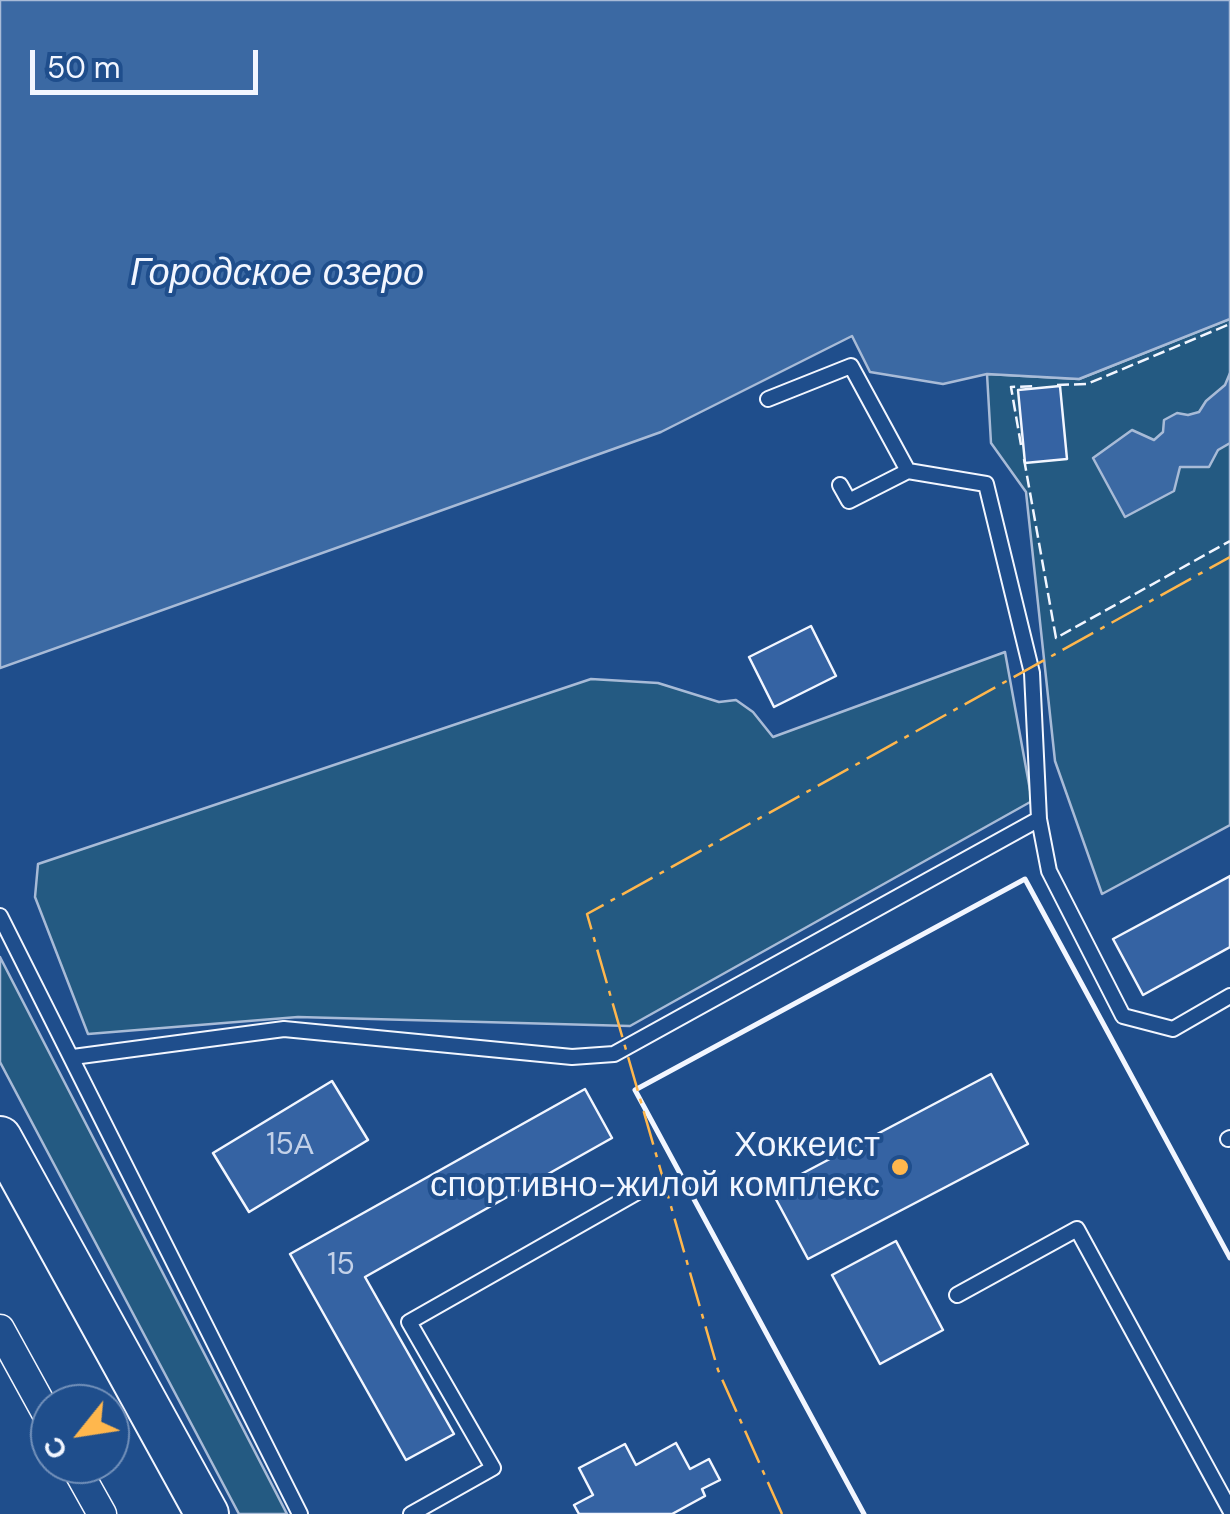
<!DOCTYPE html>
<html>
<head>
<meta charset="utf-8">
<style>
  body { margin:0 }
  #map { position:relative; width:1230px; height:1514px; overflow:hidden; background:#1f4e8c; font-family:"DM Sans",sans-serif }
  canvas { display:block }
  .north { position:absolute; left:30px; top:1384px; width:100px; height:100px; box-sizing:border-box; background:#1f4e8c; border:2px solid #7391ba; border-radius:50%; rotate:240deg; font-size:28px; font-weight:700; line-height:40px; text-align:center; color:#f2f6ff }
  .north::after { content:''; display:block; margin:auto; width:35px; height:45px; background:#ffb74d; clip-path:polygon(50% 0,100% 100%,50% 72%,0 100%) }
  .scale { position:absolute; left:30px; top:50px; width:228px; height:45px; box-sizing:border-box; border:5px solid #f2f6ff; border-top:0; padding-left:12px; font-size:30px; line-height:35px; white-space:nowrap; color:#f2f6ff; -webkit-text-stroke:8px #1f4e8c; paint-order:stroke }
</style>
</head>
<body>
<div id="map">
<canvas width="1230" height="1514"></canvas>
<div class="north">С</div>
<div class="scale">50 m</div>
</div>
<script>
const c = document.querySelector('canvas').getContext('2d');
c.lineJoin = 'round';
function fill(path, color) { c.fillStyle = color; c.fill(path, 'evenodd'); }
const poly = rows => new Path2D(rows.map(r => 'M' + r).join(''));
function strokePath(path, color, width, dash) { c.strokeStyle = color; c.lineWidth = width; c.lineCap = dash ? 'butt' : 'round'; c.setLineDash(dash || []); c.stroke(path); }
function drawText(font, color, halo, rows, align = 'center') {
  c.font = font + ' "DM Sans",sans-serif'; c.lineWidth = 8; c.setLineDash([]); c.textBaseline = 'middle'; c.strokeStyle = halo; c.fillStyle = color; for (const [text, x, y, turn = 0] of rows) {
    c.save(); c.translate(x, y); c.rotate((+turn || 0) * Math.PI / 180); c.textAlign = isNaN(turn) ? turn : align; if (halo) c.strokeText(text, 0, 0); c.fillText(text, 0, 0); c.restore();
  }
}
const green = poly([
  [1230,319,1230,825,1102,894,1055,761,1026,492,991,443,987,374,1079,379,1230,319],
  [1005,652,1032,801,630,1026,298,1017,88,1034,35,897,38,864,591,679,658,683,719,702,736,700,753,712,773,737,1005,652],
  [0,957,287,1514,239,1514,0,1062,0,957]
]);
const water = poly([
  [0,0,1230,0,1230,319,1079,379,987,374,943,384,870,372,852,336,661,432,0,668,0,0],
  [1230,373,1230,443,1218,450,1209,467,1180,467,1174,491,1125,517,1093,458,1132,430,1154,440,1163,432,1164,420,1177,413,1188,415,1199,412,1206,401,1225,385,1230,373]
]);
const building = poly([
  [1060,386,1067,459,1025,463,1018,390,1060,386],
  [811,626,836,676,774,707,749,657,811,626],
  [1230,876,1230,947,1143,995,1113,939,1230,876],
  [991,1074,1028,1144,808,1259,771,1190,991,1074],
  [332,1081,368,1140,249,1212,213,1153,332,1081],
  [585,1089,612,1138,365,1277,454,1434,406,1460,290,1254,585,1089],
  [896,1241,943,1330,880,1364,832,1275,896,1241],
  [676,1443,690,1469,709,1459,720,1480,702,1489,705,1496,672,1514,579,1514,574,1505,593,1495,579,1468,625,1444,636,1465,676,1443]
]);
const service = poly([
  [768,399,851,366,908,471],
  [840,485,849,501,908,471,986,484,1032,673,1039,819,1049,871,1123,1016,1173,1029,1230,996],
  [0,916,300,1514],
  [73,1057,284,1029,572,1057,614,1054,1039,819],
  [1228,1139,1230,1138],
  [957,1295,1077,1229,1230,1510],
  [411,1514,493,1468,409,1322,643,1189]
]);
const minor = poly([
  [0,1329,50,1420],
  [74,1464,102,1514]
]);
const primary = poly([
  [0,1138,207,1514]
]);
const fence = poly([
  [1057,385,1087,384,1230,324],
  [1021,445,1011,387,1037,386],
  [1024,459,1056,638,1230,541]
]);
const wall = poly([
  [864,1514,635,1090,1025,879,1230,1258]
]);
const power = poly([
  [782,1514,718,1370,587,914,1230,557]
]);
const markers = [
  [900,1167,10,"#ffb74d"]
];
const numberNames = [
  ["15А",290,1146],
  ["15",341,1266]
];
const poiNames = [
  ["Хоккеист",880,1147],
  ["спортивно-жилой комплекс",880,1187]
];
const waterNames = [
  ["Городское озеро",277,275]
];
fill(green, '#245a82');
strokePath(green, '#a8bbd7', 2.5);
fill(water, '#3b69a3');
strokePath(water, '#a8bbd7', 2.5);
fill(building, '#3563a3');
strokePath(building, '#f2f6ff', 2.5);
strokePath(service, '#f2f6ff', 18);
strokePath(minor, '#f2f6ff', 31);
strokePath(primary, '#f2f6ff', 46);
strokePath(service, '#1f4e8c', 14);
strokePath(minor, '#1f4e8c', 28);
strokePath(primary, '#1f4e8c', 42);
strokePath(fence, '#f2f6ff', 2.5, [12, 5]);
strokePath(wall, '#f2f6ff', 5);
strokePath(power, '#ffb74d', 2.5, [35, 8, 5, 8]);
for (const [x, y, r, color] of markers) { const dot = new Path2D(); dot.arc(x, y, r, 0, 2 * Math.PI); c.fillStyle = color; c.fill(dot); strokePath(dot, '#1f4e8c', 4); }
drawText('30px', '#c3d1e8', null, numberNames);
drawText('35px', '#f2f6ff', '#1f4e8c', poiNames, 'right');
drawText('italic 38px', '#f2f6ff', '#1f4e8c', waterNames);
</script>
</body>
</html>
